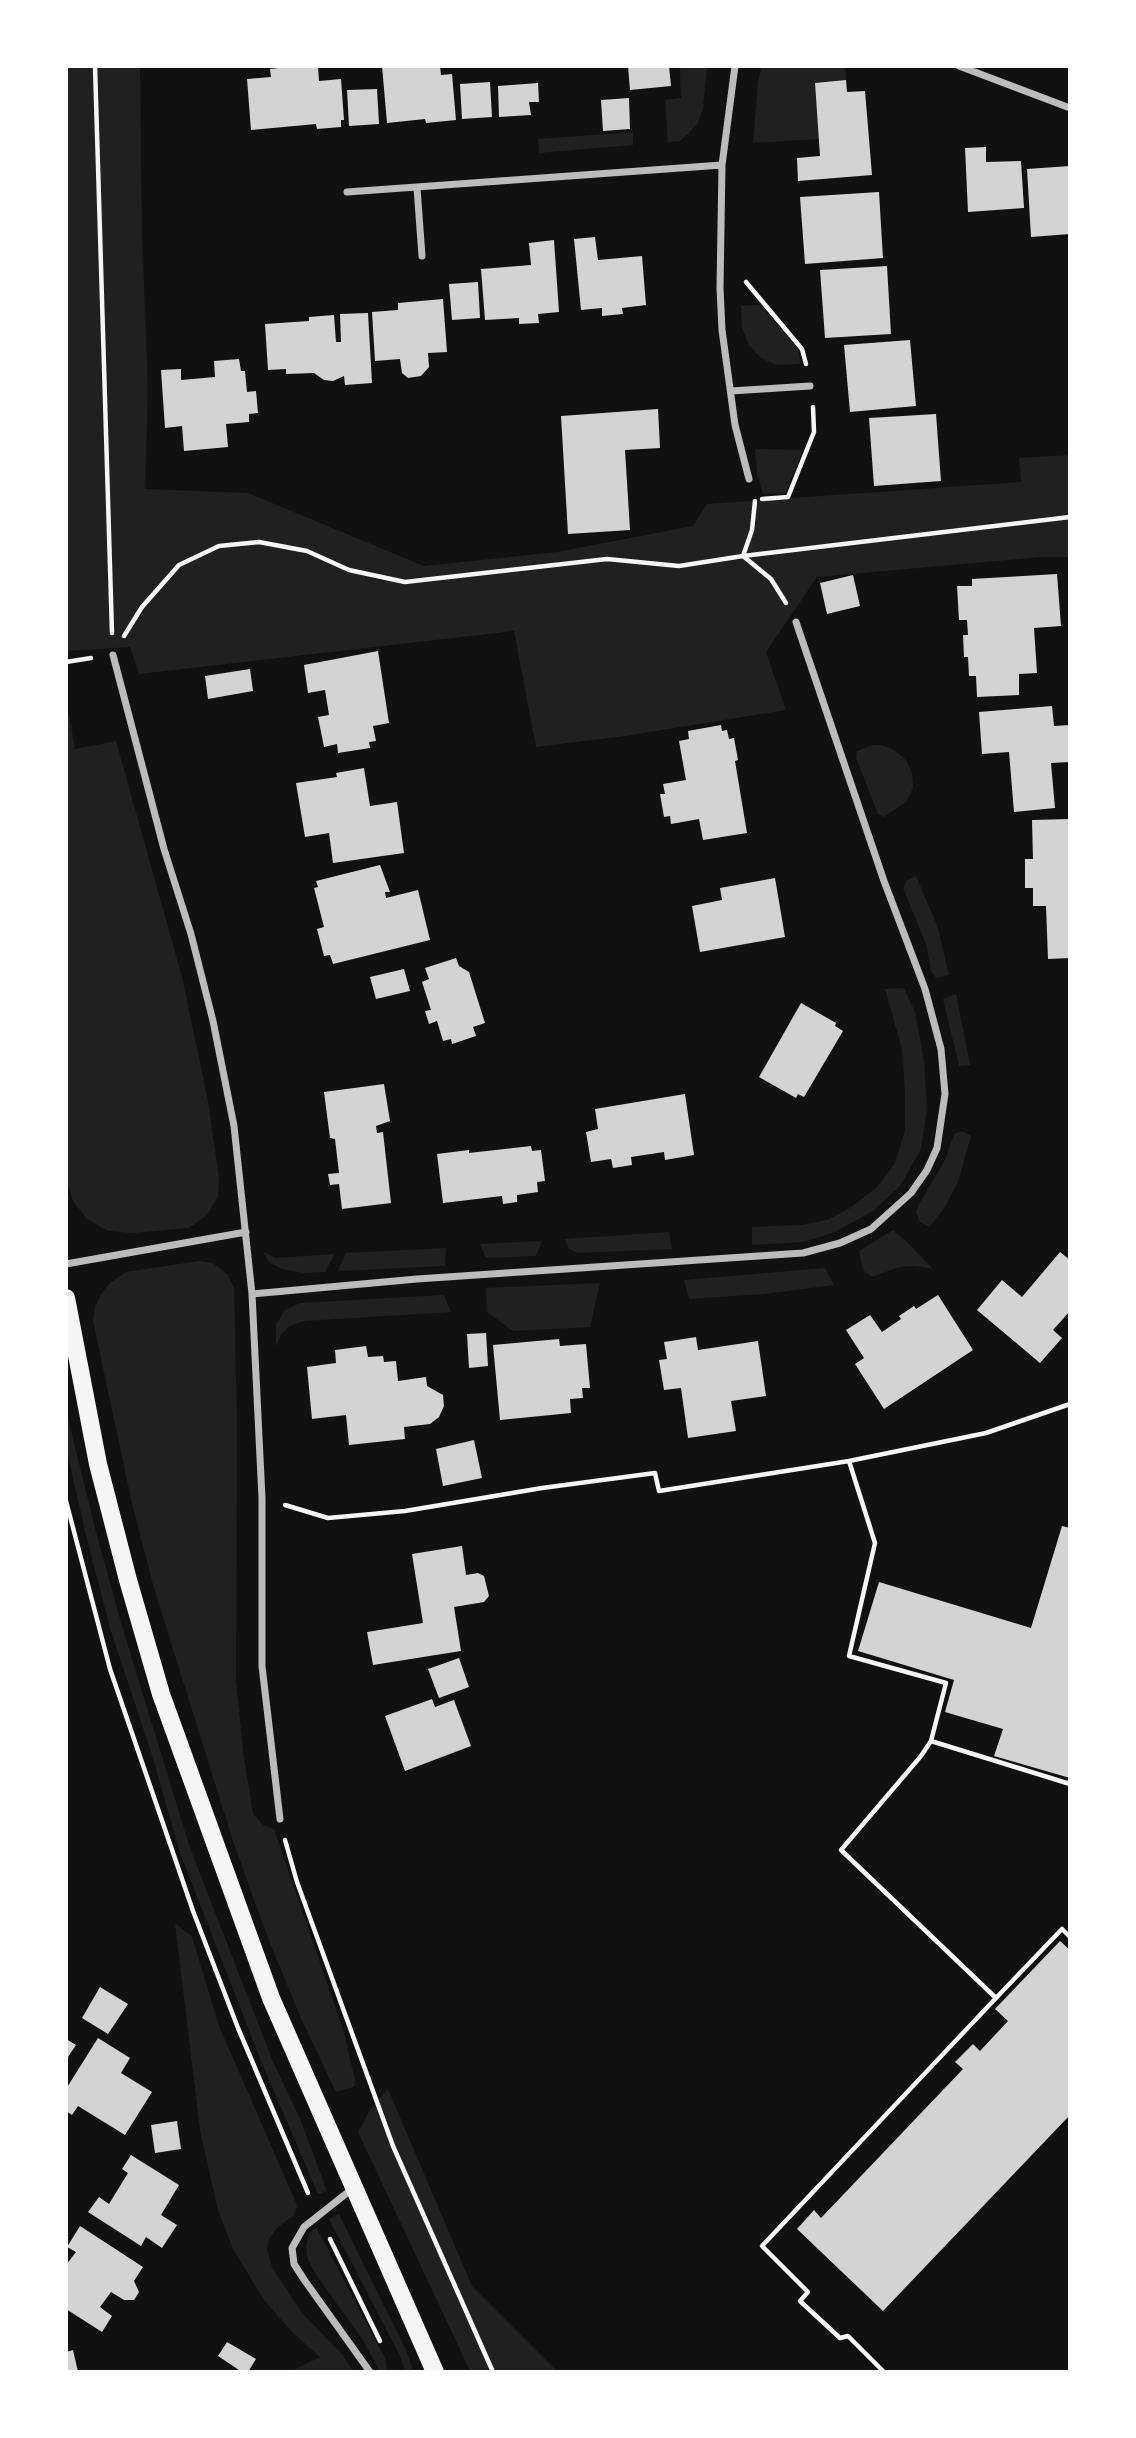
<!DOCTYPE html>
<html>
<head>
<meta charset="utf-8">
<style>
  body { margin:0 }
  #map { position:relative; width:1136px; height:2438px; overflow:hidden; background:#111; font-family:"Titillium Web",sans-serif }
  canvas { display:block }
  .frame { position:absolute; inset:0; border:68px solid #fff; pointer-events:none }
</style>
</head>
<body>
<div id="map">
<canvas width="1136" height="2438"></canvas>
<div class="frame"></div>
</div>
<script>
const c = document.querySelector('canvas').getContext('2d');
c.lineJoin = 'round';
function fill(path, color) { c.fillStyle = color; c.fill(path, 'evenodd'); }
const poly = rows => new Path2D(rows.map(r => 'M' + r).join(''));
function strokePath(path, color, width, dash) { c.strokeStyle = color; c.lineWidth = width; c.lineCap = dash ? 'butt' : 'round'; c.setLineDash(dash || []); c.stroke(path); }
const green = poly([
  [67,67,140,67,142,234,148,389,145,489,248,493,424,566,557,552,693,526,707,504,1021,482,1019,458,1069,455,1069,557,1041,557,817,577,766,652,786,710,625,736,536,747,514,631,139,674,130,647,67,651],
  [680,67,707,67,703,108,698,123,688,134,680,141,668,142,665,100,681,98],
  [762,67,845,67,846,80,815,83,819,139,753,143,758,81],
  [633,132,633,145,539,153,538,139],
  [760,305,798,348,800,364,776,365,761,358,749,345,742,328,741,306],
  [755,449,803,450,785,493,763,494,757,473],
  [67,703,75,749,116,741,182,977,208,1101,219,1178,218,1197,207,1215,189,1228,132,1233,108,1231,87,1219,73,1201,67,1182],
  [872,745,881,745,894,750,906,760,912,773,913,788,906,802,884,817,878,814,856,758,857,751],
  [916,876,937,925,949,975,936,978,931,971,926,944,903,888,907,880],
  [904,988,915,1012,924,1061,927,1109,921,1149,900,1186,873,1211,835,1232,803,1242,752,1245,752,1227,802,1225,827,1220,850,1208,877,1187,895,1163,905,1131,905,1091,902,1049,885,989],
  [956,994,970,1065,959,1066,943,999],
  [962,1131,971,1136,958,1182,943,1210,929,1227,920,1222,916,1212,919,1204,945,1160,954,1134],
  [893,1230,910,1245,933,1269,915,1266,899,1267,872,1277,863,1270,859,1251],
  [669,1232,672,1249,578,1253,569,1249,565,1239],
  [542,1241,536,1256,486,1258,480,1244],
  [446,1248,445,1266,338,1271,346,1253],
  [263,1252,275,1258,335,1254,325,1272,304,1273,282,1269,269,1262],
  [199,1261,213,1263,227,1274,234,1287,237,1423,236,1680,243,1751,253,1814,263,1825,274,1829,343,2029,355,2080,354,2087,336,2092,300,2016,266,1933,233,1841,153,1585,131,1499,93,1321,95,1307,101,1294,110,1283,126,1272],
  [825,1268,834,1285,764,1294,689,1299,684,1280],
  [600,1283,590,1327,513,1331,487,1312,486,1288],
  [444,1295,451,1312,304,1321,290,1326,281,1334,276,1347,276,1325,284,1311,300,1303],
  [66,1410,96,1532,122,1626,190,1848,272,2059,300,2119,327,2191,318,2194,261,2061,180,1853,152,1755,110,1628,86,1535,67,1452],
  [175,1923,192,1937,219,2026,297,2205,294,2215,277,2228,269,2239,267,2249,272,2267,302,2313,342,2354,353,2371,292,2371,320,2357,292,2332,264,2300,233,2249,218,2210,200,2130],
  [388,2089,472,2286,557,2371,470,2371,358,2132,371,2108],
  [339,2214,406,2350,413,2371,405,2371,400,2356,329,2219],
  [316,2227,385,2358,387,2371,379,2370,363,2340,315,2273,307,2257,306,2246,308,2235]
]);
const building = poly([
  [297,66,318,66,319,81,341,79,344,120,341,120,341,127,317,129,316,124,251,130,247,79,271,77,270,69],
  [382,66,440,66,441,75,452,74,456,120,426,123,425,119,387,123],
  [628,66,669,66,671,86,630,90],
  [846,80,847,92,865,91,872,175,798,181,797,158,820,156,815,83],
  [490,82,492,117,462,119,460,84],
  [538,83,539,102,529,102,531,115,499,117,498,86],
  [377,89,379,124,349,126,347,90],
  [629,98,630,129,603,131,601,100],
  [986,147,986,162,1021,161,1024,208,968,212,965,148],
  [1070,166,1070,234,1031,237,1027,169],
  [879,192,883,258,805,264,800,197],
  [595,237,598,260,642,256,646,305,622,308,623,314,602,316,602,308,581,310,574,239],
  [554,240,559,312,538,314,539,323,519,324,519,318,485,320,481,269,531,265,529,243],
  [887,266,891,334,825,338,820,270],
  [478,282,480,318,452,320,449,284],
  [443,299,447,352,428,353,429,367,421,376,408,378,402,373,400,359,375,361,372,312,398,310,398,303],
  [368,313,372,383,345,385,344,376,333,381,324,380,314,373,286,374,286,369,268,370,265,324,309,321,309,317,334,315,336,342,341,342,340,314],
  [910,340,916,406,850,412,844,345],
  [239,359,241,371,245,371,247,392,256,391,258,413,249,414,249,422,226,424,228,447,184,451,182,426,165,428,161,370,181,369,181,380,215,377,214,361],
  [658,409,660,448,625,450,630,530,568,534,561,416],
  [936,414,941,481,874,486,869,418],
  [1057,574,1061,626,1034,628,1037,673,1019,674,1019,695,977,697,976,676,969,676,968,657,964,657,963,635,968,635,967,620,959,620,957,586,972,586,972,579],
  [853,575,860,606,827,614,820,583],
  [378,651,389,723,373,726,376,741,369,742,370,748,338,753,337,744,324,747,318,717,329,715,325,690,308,693,304,665],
  [250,669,253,691,208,699,205,676],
  [1052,706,1054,726,1070,725,1070,762,1051,763,1055,808,1014,812,1009,752,982,754,979,712],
  [721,725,722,731,727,730,729,739,734,738,738,760,735,761,747,833,703,840,699,819,671,824,670,816,664,817,660,794,665,794,663,784,686,780,679,741,689,739,688,731],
  [364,768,370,806,397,802,404,853,333,863,329,833,305,837,296,783,337,777,336,773],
  [1070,819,1070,958,1048,959,1046,906,1033,906,1033,888,1025,888,1025,859,1033,859,1032,820],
  [380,865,390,892,385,892,386,898,418,890,430,940,333,964,330,955,324,956,317,929,324,927,314,888,318,887,316,881],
  [775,878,785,937,700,952,692,906,722,900,720,888],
  [456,958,459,966,469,972,485,1023,473,1027,476,1036,452,1044,451,1039,443,1041,437,1021,429,1024,425,1011,431,1010,422,982,429,979,425,968],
  [404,969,410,991,376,999,370,977],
  [801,1003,836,1023,835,1026,843,1031,804,1097,798,1094,796,1098,759,1077],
  [384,1084,390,1121,376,1126,377,1133,383,1132,391,1203,342,1209,339,1184,330,1185,328,1174,339,1173,335,1139,330,1138,324,1092],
  [685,1094,694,1155,665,1160,664,1152,631,1157,632,1165,613,1168,611,1159,591,1162,586,1132,598,1129,595,1109],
  [531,1146,532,1151,541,1150,545,1181,537,1182,538,1192,517,1195,517,1202,503,1204,502,1196,443,1203,437,1154,469,1150,469,1153],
  [1060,1252,1070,1260,1070,1311,1053,1330,1062,1338,1040,1363,977,1310,1002,1280,1022,1297],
  [938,1295,973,1350,884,1409,855,1364,864,1358,846,1330,870,1315,882,1332,901,1319,899,1316,914,1306,916,1309],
  [486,1333,488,1366,469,1368,467,1334],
  [696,1337,698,1350,758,1341,766,1396,731,1401,736,1431,688,1438,681,1388,664,1390,659,1360,667,1359,664,1342],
  [559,1339,560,1346,586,1344,590,1388,582,1388,583,1398,570,1399,571,1413,500,1420,493,1345],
  [366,1346,368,1357,383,1356,384,1362,396,1361,398,1381,426,1377,427,1386,443,1395,444,1406,439,1417,430,1424,404,1427,405,1439,349,1445,346,1415,312,1419,307,1367,336,1363,335,1350],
  [474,1440,482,1478,443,1486,436,1449],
  [1062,1526,1070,1528,1070,1778,994,1756,1003,1729,945,1712,954,1680,858,1651,879,1582,1031,1628],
  [462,1546,466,1575,478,1573,484,1576,489,1596,484,1602,454,1607,461,1651,373,1665,367,1632,423,1623,412,1554],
  [459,1658,469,1687,439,1698,428,1669],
  [432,1699,435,1707,454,1700,471,1746,405,1771,385,1716],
  [1060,1941,1070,1950,1070,2115,883,2311,797,2229,814,2210,821,2218,963,2069,955,2062,973,2044,980,2051,1008,2021,995,2009],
  [100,1987,128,2004,108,2034,82,2018],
  [98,2038,130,2058,121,2073,152,2092,125,2135,78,2106,72,2115,66,2111,66,2089],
  [66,2039,76,2045,66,2060],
  [177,2121,181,2149,155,2153,151,2125],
  [131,2155,179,2185,161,2215,177,2225,162,2248,146,2237,141,2246,88,2212,99,2197,109,2204,128,2173,122,2169],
  [80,2226,143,2267,134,2281,139,2292,134,2300,124,2300,111,2292,100,2307,112,2316,102,2332,66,2309,66,2265,76,2252,67,2247],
  [227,2342,256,2359,248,2372,242,2372,218,2356],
  [73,2350,78,2372,66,2372,66,2352]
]);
const path = poly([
  [95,66,112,633],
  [746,282,802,349,806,364],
  [762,499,788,497,814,432,813,407],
  [755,501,752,530,743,556,771,579,786,603],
  [124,636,142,607,179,565,219,546,259,542,307,551,349,570,405,582,607,559,679,566,743,556,1070,517],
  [66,662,91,658],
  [849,1461,875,1543,849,1656,946,1683,931,1741],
  [66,1501,110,1669,193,1911,238,2028,308,2193],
  [285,1505,328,1518,405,1511,542,1488,655,1473,659,1491,849,1461,986,1433,1070,1404],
  [1070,1784,931,1741,921,1756,841,1850,996,1998,1062,1929,1070,1937],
  [285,1840,297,1882,393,2146,493,2372],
  [330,2239,380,2341],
  [884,2372,848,2336,840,2338,800,2301,808,2292,762,2246,996,1998]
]);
const minor = poly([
  [735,66,722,165,720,288,722,330,735,425,749,479],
  [959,66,1070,108],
  [417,188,422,256],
  [347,192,722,165],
  [731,391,810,386],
  [113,655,164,849,191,934,213,1021,234,1126,252,1294,262,1498,262,1666,280,1819],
  [66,1264,246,1232],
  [252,1294,417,1279,803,1253,840,1243,871,1229,911,1193,927,1170,937,1148,945,1094,941,1049,925,989,884,881,796,622],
  [352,2189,304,2227,292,2248,294,2264,305,2281,370,2372]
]);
const primary = poly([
  [66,1298,98,1464,128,1580,161,1694,271,1998,435,2372]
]);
fill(green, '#202020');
fill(building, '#d3d3d3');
strokePath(path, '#f5f5f5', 4.5);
strokePath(minor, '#bcbcbc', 7);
strokePath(primary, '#f5f5f5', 18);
</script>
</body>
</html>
